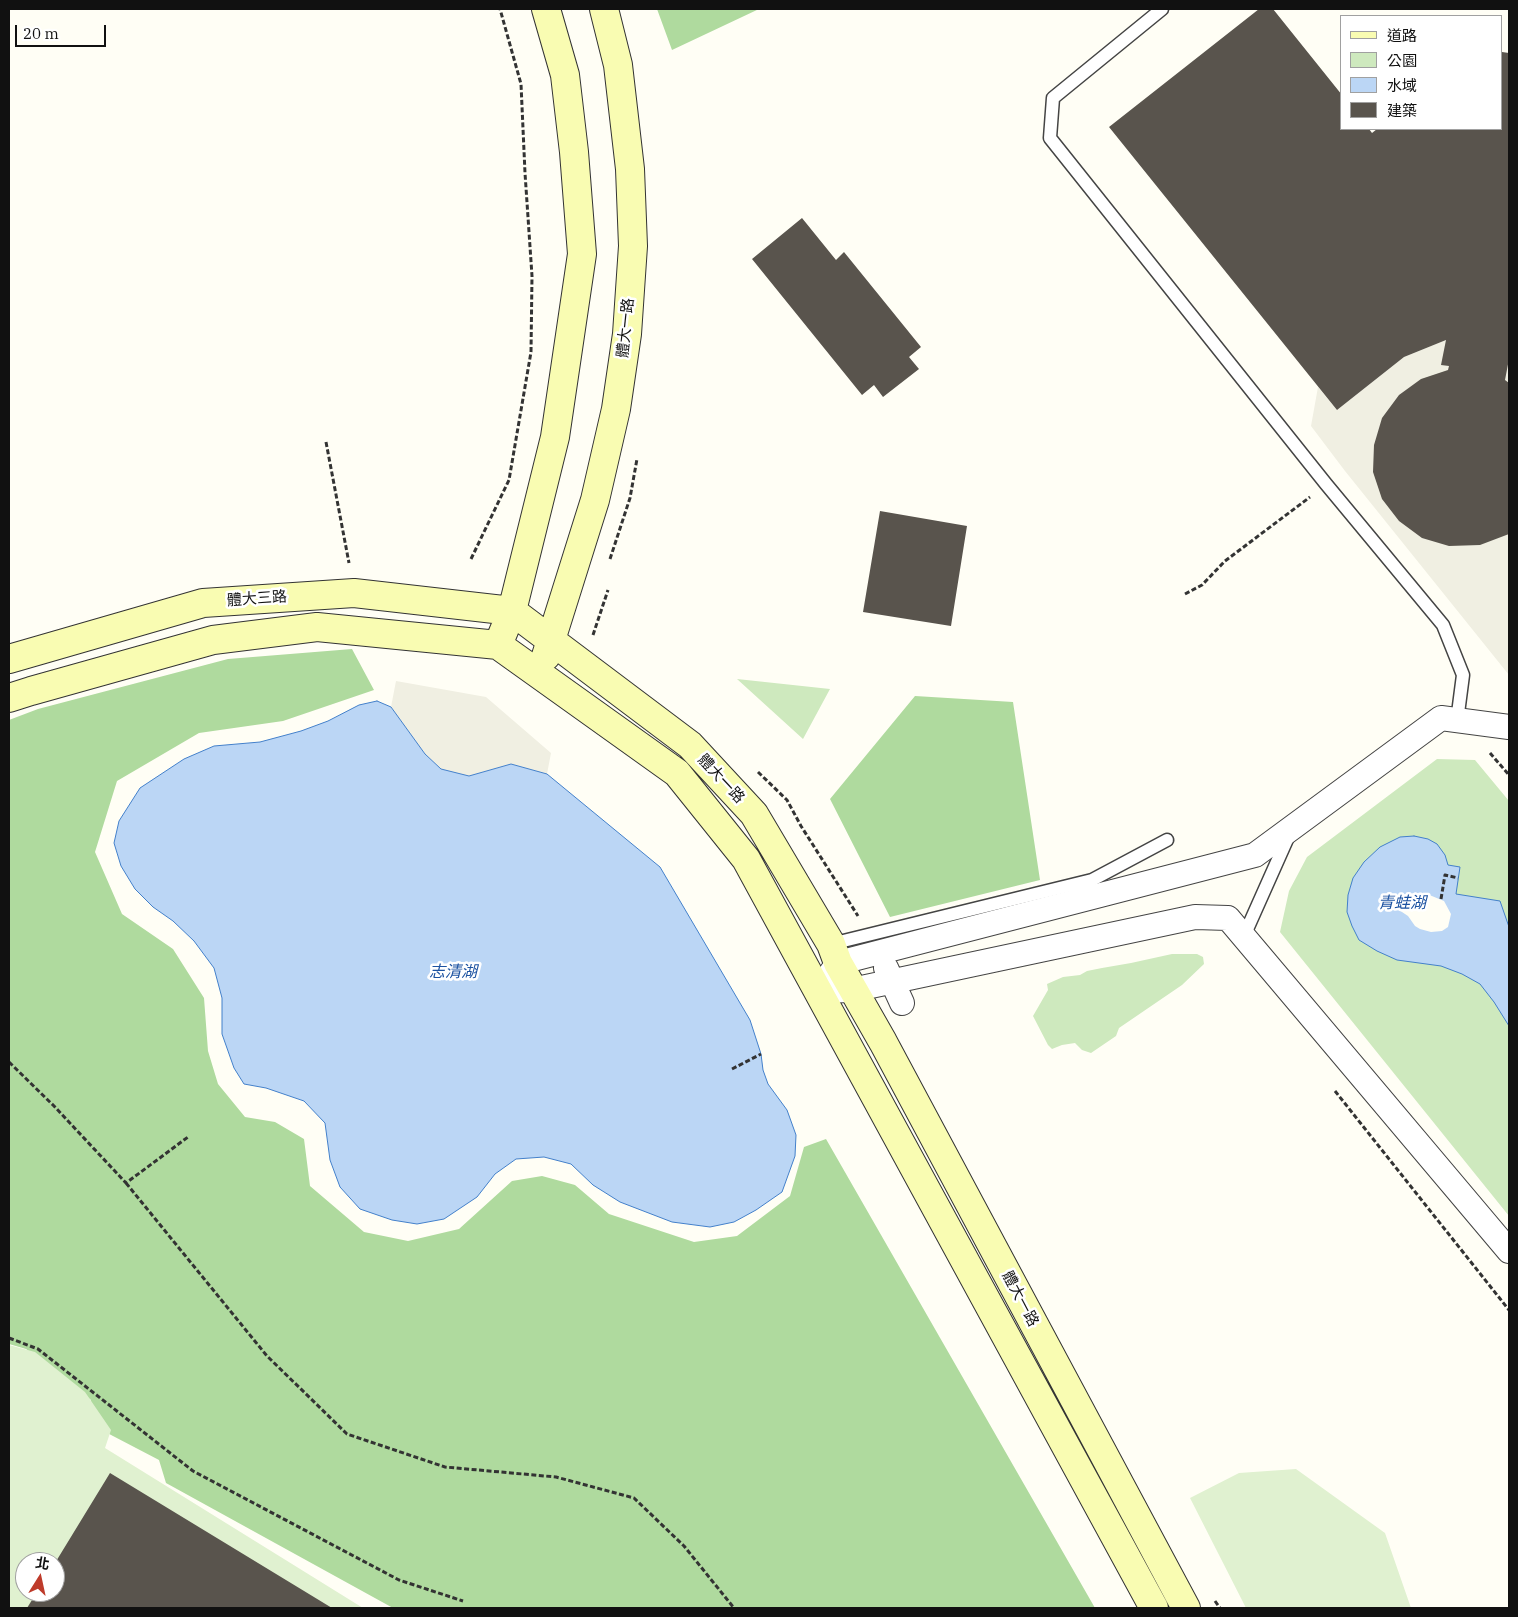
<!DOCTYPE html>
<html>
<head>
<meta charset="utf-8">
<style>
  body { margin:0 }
  #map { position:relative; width:1518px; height:1617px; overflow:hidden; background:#fffef5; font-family:"IBM Plex Serif","Noto Sans TC",serif }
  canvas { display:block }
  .frame { position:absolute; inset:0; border:10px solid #111; pointer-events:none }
  .legend { position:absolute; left:1340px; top:15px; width:162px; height:115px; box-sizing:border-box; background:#fff; border:1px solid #a0a0a0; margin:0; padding:6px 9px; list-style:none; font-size:15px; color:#111 }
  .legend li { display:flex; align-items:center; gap:10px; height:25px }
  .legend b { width:25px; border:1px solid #a0a0a0 }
  .north { position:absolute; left:15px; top:1552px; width:50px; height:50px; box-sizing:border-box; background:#fff; border:1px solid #a0a0a0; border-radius:50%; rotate:10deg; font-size:14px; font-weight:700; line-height:20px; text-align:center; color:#111 }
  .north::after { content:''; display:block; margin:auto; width:18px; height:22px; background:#be3b2b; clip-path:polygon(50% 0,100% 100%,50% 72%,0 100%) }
  .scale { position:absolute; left:15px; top:25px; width:91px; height:22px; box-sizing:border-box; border:2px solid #111; border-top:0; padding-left:6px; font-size:15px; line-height:18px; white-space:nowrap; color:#111; -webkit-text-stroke:4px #fff; paint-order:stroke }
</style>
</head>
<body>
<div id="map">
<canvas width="1518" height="1617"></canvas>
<div class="frame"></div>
<ul class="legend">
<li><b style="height:6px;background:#f9fcb2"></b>道路</li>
<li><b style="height:14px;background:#cee9be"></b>公園</li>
<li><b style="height:14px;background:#bbd6f5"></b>水域</li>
<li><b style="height:14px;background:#59544d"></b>建築</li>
</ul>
<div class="north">北</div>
<div class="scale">20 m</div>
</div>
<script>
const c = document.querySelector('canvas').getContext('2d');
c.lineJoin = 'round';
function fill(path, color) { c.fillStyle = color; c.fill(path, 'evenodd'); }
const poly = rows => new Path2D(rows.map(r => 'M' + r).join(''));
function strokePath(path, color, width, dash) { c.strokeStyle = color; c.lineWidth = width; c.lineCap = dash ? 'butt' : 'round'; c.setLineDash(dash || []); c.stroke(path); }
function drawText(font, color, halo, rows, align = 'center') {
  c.font = font + ' "IBM Plex Serif","Noto Sans TC",serif'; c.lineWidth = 5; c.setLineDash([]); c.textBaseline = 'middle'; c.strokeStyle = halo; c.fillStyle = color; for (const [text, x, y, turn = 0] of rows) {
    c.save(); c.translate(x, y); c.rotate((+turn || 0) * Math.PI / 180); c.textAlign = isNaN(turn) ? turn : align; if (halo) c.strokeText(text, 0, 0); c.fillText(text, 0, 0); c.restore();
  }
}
const green = poly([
  [737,679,830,689,803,739],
  [1437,759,1475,760,1509,801,1509,1216,1280,932,1289,891,1307,857],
  [1172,954,1197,954,1203,957,1204,964,1182,985,1119,1028,1116,1036,1091,1053,1082,1050,1075,1043,1062,1045,1052,1049,1048,1045,1033,1016,1048,990,1047,984,1063,977,1080,975,1087,971,1102,968,1131,963]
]);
const forest = poly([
  [657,9,759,9,672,50],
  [352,649,374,690,283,721,199,733,117,781,95,852,122,914,173,949,204,998,208,1051,218,1084,245,1117,275,1122,304,1139,310,1186,364,1232,408,1241,459,1229,512,1181,542,1176,575,1185,609,1214,694,1242,737,1236,790,1196,804,1147,826,1139,1095,1608,393,1608,166,1483,159,1460,90,1424,91,1400,26,1349,9,1344,9,720,38,709,228,659],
  [915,696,1013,702,1040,880,890,917,830,799]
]);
const pitch = poly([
  [9,1345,35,1352,85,1392,111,1430,105,1448,363,1608,9,1608],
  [25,1562,55,1562,55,1592,25,1592],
  [1296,1469,1385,1533,1411,1608,1246,1608,1190,1498,1239,1473]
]);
const plaza = poly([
  [1474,333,1509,339,1509,675,1345,471,1311,426,1318,387,1337,410,1404,357,1446,340],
  [396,681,486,697,551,753,547,774,511,764,469,776,441,769,425,754,391,707]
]);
const water = poly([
  [377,701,391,707,425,754,441,769,469,776,511,764,547,774,660,867,750,1020,761,1054,763,1070,768,1084,787,1110,796,1135,795,1156,782,1192,756,1210,734,1222,710,1227,672,1222,620,1202,593,1185,571,1164,544,1157,516,1159,495,1174,477,1197,444,1219,417,1224,392,1220,360,1209,340,1187,330,1160,325,1123,304,1101,266,1088,244,1084,234,1068,222,1034,222,998,214,968,194,941,173,921,153,907,135,889,121,866,114,843,119,821,140,788,184,759,214,746,260,742,301,731,328,721,359,705,377,701],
  [1414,836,1428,839,1437,844,1445,855,1448,865,1460,867,1456,894,1500,901,1509,927,1509,1026,1494,1002,1480,984,1462,974,1441,966,1397,960,1377,951,1359,940,1352,926,1347,912,1348,895,1353,878,1364,862,1380,847,1400,837,1414,836]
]);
const pier = poly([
  [1416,893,1427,894,1444,901,1451,914,1448,927,1442,931,1431,932,1420,929,1415,926,1408,916,1399,910,1398,904,1400,899,1405,894]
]);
const building = poly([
  [1259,9,1273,9,1342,95,1342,129,1369,129,1372,133,1377,129,1502,129,1502,52,1509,53,1509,359,1505,380,1509,383,1509,534,1480,545,1449,546,1422,538,1399,521,1382,499,1373,472,1374,445,1382,418,1399,395,1421,379,1448,370,1449,366,1441,365,1446,340,1404,357,1337,410,1109,127],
  [802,218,836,260,844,252,921,347,909,357,919,369,883,397,874,385,862,395,752,259],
  [880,511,967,526,951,626,863,612],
  [110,1473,332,1608,27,1608,37,1592,55,1592,55,1563]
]);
const path = poly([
  [326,442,349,563],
  [471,559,509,480,531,352,532,276,525,173,521,84,500,9],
  [610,559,630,498,637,459],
  [1185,594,1202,585,1225,561,1310,497],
  [593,635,608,590],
  [1490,753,1509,775],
  [758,772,787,800,801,826,858,916],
  [1441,899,1445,875,1458,878],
  [9,1062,54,1106,126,1183,188,1137],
  [732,1069,761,1054],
  [1335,1091,1509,1310],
  [126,1183,267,1356,347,1434,445,1467,556,1477,634,1498,684,1546,734,1608],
  [9,1338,38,1349,193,1471,399,1580,463,1601],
  [1215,1601,1220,1608]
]);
const lane = poly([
  [1162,9,1053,98,1050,138,1326,484,1443,625,1463,675,1457,721],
  [1244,936,1289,835],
  [831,944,1092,880,1167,840]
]);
const street = poly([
  [886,968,902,1003],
  [828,977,838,963,1255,855,1441,718,1509,727],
  [819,991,852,990,1195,917,1228,918,1509,1251]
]);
const secondary = poly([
  [546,9,565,75,574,152,582,254,555,437,512,611,498,645,677,773,746,859,1154,1608],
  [512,611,690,745,754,814,831,944,838,963,883,1042,1186,1608],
  [546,656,595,500,616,409,627,334,633,246,630,169,618,65,604,9],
  [9,659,203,603,354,593,512,611],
  [9,698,31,691,213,640,317,627,498,645]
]);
const streetNames = [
  ["體大一路",626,328,-84],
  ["體大三路",257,599,-4],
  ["體大一路",721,779,47],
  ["體大一路",1020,1299,62]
];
const waterNames = [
  ["青蛙湖",1402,903],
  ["志清湖",453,972]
];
fill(green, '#cee9be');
fill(forest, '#afda9e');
fill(pitch, '#e0f1d0');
fill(plaza, '#f0efe2');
fill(water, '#bbd6f5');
strokePath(water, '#4380ca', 1);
fill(pier, '#fffef5');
fill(building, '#59544d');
strokePath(lane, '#444', 15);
strokePath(street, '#444', 26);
strokePath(secondary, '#333', 30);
strokePath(path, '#333', 3, [5, 2.5]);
strokePath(lane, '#fff', 12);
strokePath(street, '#fff', 24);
strokePath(secondary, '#f9fcb2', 28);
drawText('15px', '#111', '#fff', streetNames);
drawText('italic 16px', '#1c52a1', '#fff', waterNames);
</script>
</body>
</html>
